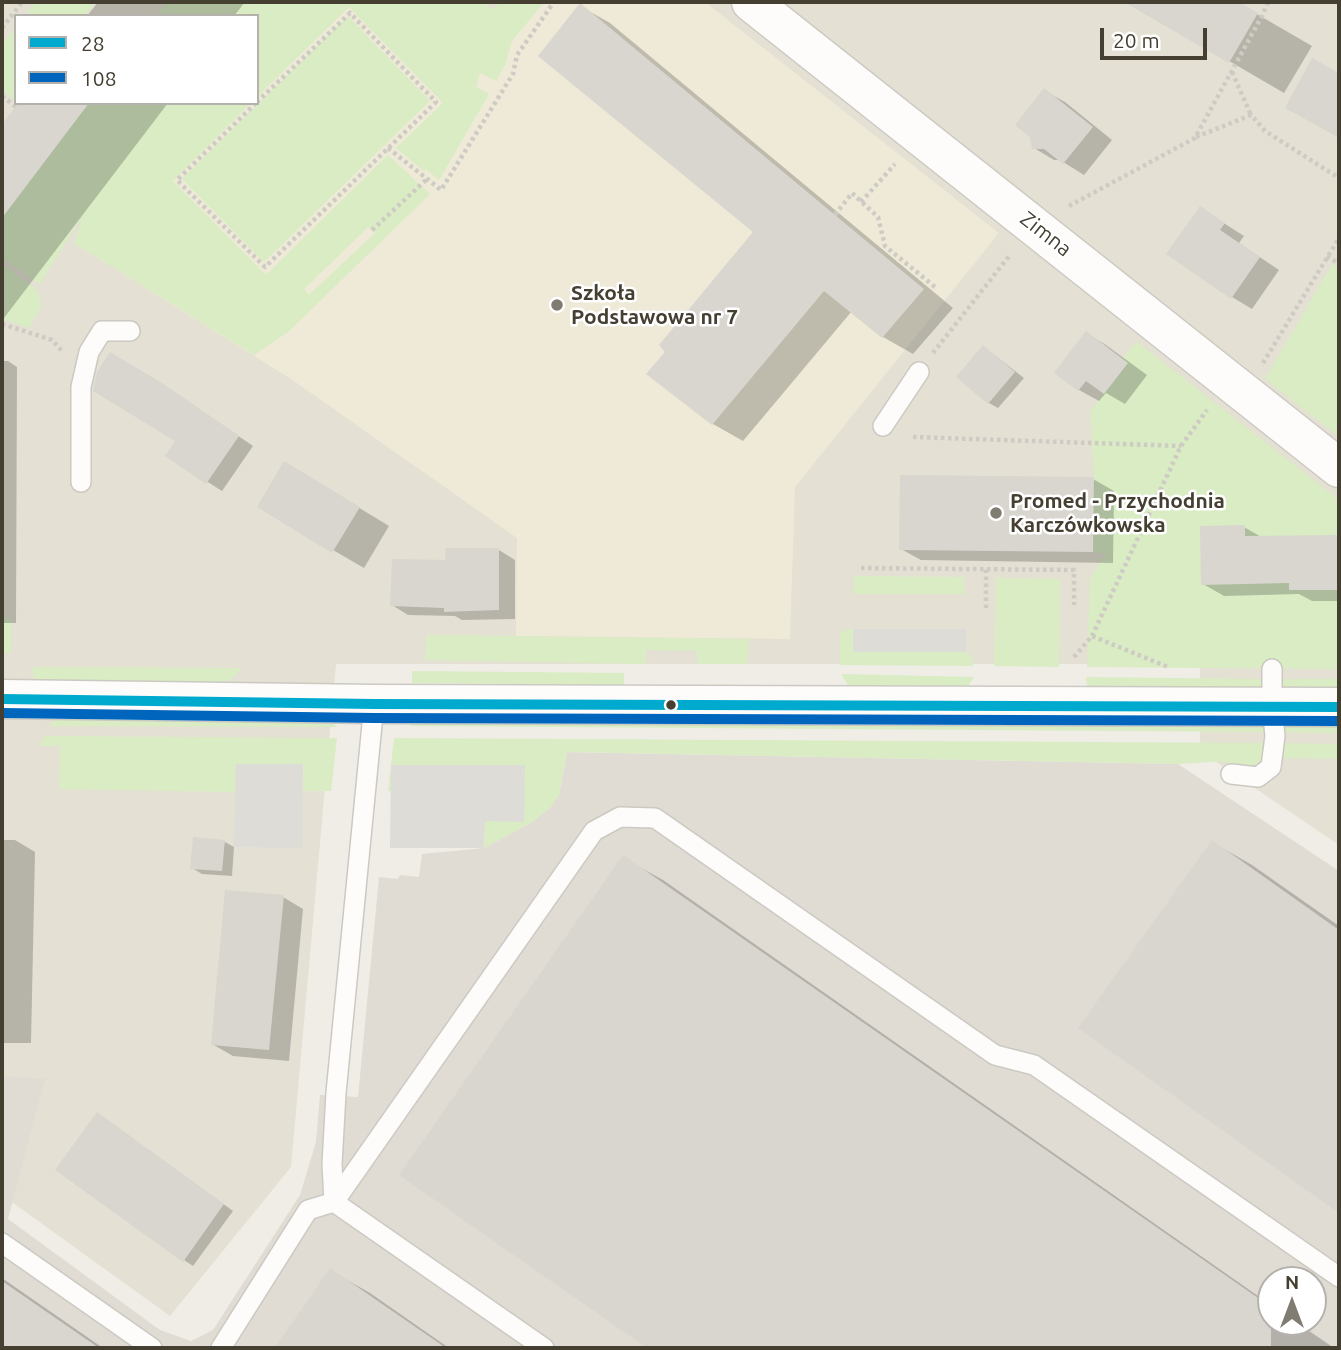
<!DOCTYPE html>
<html>
<head>
<meta charset="utf-8">
<style>
  body { margin:0 }
  #map { position:relative; width:1341px; height:1350px; overflow:hidden; background:#efede6; font-family:Ubuntu,sans-serif }
  canvas { display:block }
  .frame { position:absolute; inset:0; border:4px solid #453f32; pointer-events:none }
  .legend { position:absolute; left:14px; top:14px; width:245px; height:91px; box-sizing:border-box; background:#fff; border:2px solid #b5b2ad; margin:0; padding:9px 12px; list-style:none; font-size:21px; color:#453f32 }
  .legend li { display:flex; align-items:center; gap:14px; height:35px }
  .legend b { width:35px; border:2px solid #b5b2ad }
  .north { position:absolute; left:1257px; top:1266px; width:70px; height:70px; box-sizing:border-box; background:#fff; border:2px solid #b5b2ad; border-radius:50%; rotate:0deg; font-size:19px; font-weight:700; line-height:28px; text-align:center; color:#453f32 }
  .north::after { content:''; display:block; margin:auto; width:24px; height:32px; background:#807c71; clip-path:polygon(50% 0,100% 100%,50% 72%,0 100%) }
  .scale { position:absolute; left:1100px; top:28px; width:107px; height:32px; box-sizing:border-box; border:4px solid #453f32; border-top:0; padding-left:9px; font-size:21px; line-height:24px; white-space:nowrap; color:#453f32; -webkit-text-stroke:5px #fff; paint-order:stroke }
</style>
</head>
<body>
<div id="map">
<canvas width="1341" height="1350"></canvas>
<div class="frame"></div>
<ul class="legend">
<li><b style="height:9px;background:#00a9ce"></b>28</li>
<li><b style="height:9px;background:#0065bd"></b>108</li>
</ul>
<div class="north">N</div>
<div class="scale">20 m</div>
</div>
<script>
const c = document.querySelector('canvas').getContext('2d');
c.lineJoin = 'round';
function fill(path, color) { c.fillStyle = color; c.fill(path, 'evenodd'); }
const poly = rows => new Path2D(rows.map(r => 'M' + r).join(''));
function strokePath(path, color, width, dash) { c.strokeStyle = color; c.lineWidth = width; c.lineCap = dash ? 'butt' : 'round'; c.setLineDash(dash || []); c.stroke(path); }
function drawText(font, color, halo, rows, align = 'center') {
  c.font = font + ' Ubuntu,sans-serif'; c.lineWidth = 5; c.setLineDash([]); c.textBaseline = 'middle'; c.strokeStyle = halo; c.fillStyle = color; for (const [text, x, y, turn = 0] of rows) {
    c.save(); c.translate(x, y); c.rotate((+turn || 0) * Math.PI / 180); c.textAlign = isNaN(turn) ? turn : align; if (halo) c.strokeText(text, 0, 0); c.fillText(text, 0, 0); c.restore();
  }
}
const residential = poly([
  [2,2,1339,2,1339,845,1200,751,1200,664,336,664,291,1167,170,1316,2,1195],
  [16,16,257,16,257,103,16,103]
]);
const industrial = poly([
  [567,752,1178,764,1339,871,1339,1348,2,1348,2,1076,45,1079,8,1219,160,1330,191,1341,213,1330,300,1195,316,1142,320,1095,358,1097,379,877,398,879,400,875,419,877,422,854,484,848,534,821,559,795],
  [1271,1280,1313,1280,1313,1322,1271,1322]
]);
const education = poly([
  [298,2,484,2,493,10,500,2,705,2,999,233,795,487,790,639,516,636,517,538,291,379,74,243,194,103,257,103,257,41]
]);
const green = poly([
  [35,2,95,2,85,16,33,16,27,12],
  [166,2,484,2,493,10,500,2,544,2,512,41,505,65,496,81,480,73,476,87,489,94,439,180,426,169,424,171,396,148,443,103,349,7,257,97,257,16,156,16],
  [348,16,430,101,264,262,182,179],
  [16,27,16,101,2,90,2,43],
  [89,103,251,103,173,181,266,275,388,155,430,194,288,332,254,355,74,243,83,215,39,285,2,257,2,218],
  [368,227,375,233,309,295,304,289],
  [2,264,35,288,40,296,41,307,29,328,2,319],
  [1332,264,1339,269,1339,437,1265,379],
  [1136,341,1339,500,1339,669,1087,667,1090,579,1105,554,1093,552,1094,477,1090,411,1127,363,1122,359],
  [854,576,964,577,964,594,856,594,851,591,854,587],
  [996,578,1060,579,1059,667,994,666],
  [2,618,11,618,11,653,2,653],
  [848,629,853,629,853,652,966,652,973,657,973,666,840,665,840,633],
  [426,635,596,637,749,639,747,664,697,664,697,651,646,650,646,664,425,660],
  [33,667,243,668,231,679,222,683,39,682,33,676],
  [412,671,624,673,624,685,412,683],
  [841,674,974,677,968,686,848,685],
  [1086,677,1262,679,1262,685,1257,689,1087,687],
  [1278,679,1339,679,1339,688,1285,688,1280,686],
  [57,719,328,721,338,727,48,726],
  [410,721,1262,726,1268,732,411,726],
  [1282,726,1339,727,1339,733,1282,732],
  [45,736,337,738,331,791,303,791,303,765,236,764,235,792,59,789,60,746,38,746],
  [394,738,1267,743,1268,755,1259,768,1227,766,1226,761,1178,764,567,752,559,795,551,807,534,821,484,848,485,821,392,765,391,791,388,791],
  [1283,743,1339,744,1339,759,1283,758]
]);
const parking = poly([
  [853,629,966,629,966,652,853,652],
  [236,764,303,764,302,848,234,847],
  [391,765,525,765,524,822,485,821,484,848,390,848]
]);
const shadow = poly([
  [98,2,245,2,234,16,87,16],
  [1128,2,1236,2,1312,46,1284,93],
  [580,6,610,23,953,308,913,354,883,337,852,311,743,441,713,424,668,352,756,232],
  [1045,91,1065,102,1112,140,1084,175,1060,160,1054,160,1034,148],
  [20,103,168,103,4,318,2,317,2,128],
  [1200,208,1244,236,1239,243,1279,270,1252,309,1232,297],
  [1086,333,1106,345,1147,375,1125,404,1106,393,1099,401,1079,390],
  [984,347,1024,378,998,408,989,403],
  [2,361,8,361,17,367,16,623,2,623],
  [177,394,253,446,222,491,167,456,178,440],
  [1093,479,1114,491,1113,563,921,560,901,549],
  [315,481,389,526,364,568,259,507],
  [1244,527,1263,538,1339,537,1339,601,1312,601,1299,594,1224,596,1203,584],
  [447,550,499,550,515,560,515,619,462,620,455,616,408,615,392,605,447,562],
  [2,840,15,840,35,852,31,1043,2,1043],
  [225,842,234,847,232,876,202,874,192,868],
  [1212,842,1252,865,1339,926,1339,1211,1081,1028],
  [623,858,663,880,1271,1305,1271,1322,1296,1322,1334,1348,650,1348,401,1175],
  [283,897,303,909,289,1061,233,1056,212,1044],
  [107,1120,233,1211,193,1266,184,1260],
  [331,1271,370,1293,449,1348,277,1348],
  [2,1278,103,1348,2,1348]
]);
const building = poly([
  [1124,2,1239,2,1258,13,1229,63],
  [580,3,924,289,882,338,824,291,712,425,646,374,665,352,659,345,753,232,538,56],
  [1312,58,1339,73,1339,138,1285,108],
  [1044,88,1093,127,1063,164,1044,149,1032,149,1030,137,1015,125],
  [18,103,89,103,2,218,2,125],
  [1200,206,1225,223,1220,230,1260,257,1231,299,1166,254],
  [1086,331,1128,363,1104,394,1086,381,1078,391,1054,373],
  [983,345,1015,372,988,404,956,377],
  [110,352,162,383,239,436,206,484,165,456,175,441,93,391,97,372],
  [284,461,360,507,332,553,257,507],
  [900,475,1094,477,1093,552,899,550],
  [1245,525,1245,536,1339,535,1339,590,1289,590,1289,583,1201,585,1200,526],
  [446,548,499,548,499,610,444,612,444,608,390,606,392,559,445,560],
  [193,837,225,840,222,871,190,869],
  [1212,840,1339,930,1339,1213,1078,1028],
  [623,855,1271,1307,1271,1348,647,1348,399,1175],
  [225,890,284,895,269,1050,211,1045],
  [97,1112,224,1204,183,1262,55,1170],
  [330,1268,446,1348,275,1348],
  [2,1281,99,1348,2,1348]
]);
const path = poly([
  [2,28,22,2],
  [1232,72,1251,115],
  [2,96,16,107],
  [256,103,177,180,265,267,436,102,350,13,257,102],
  [1196,137,1251,115,1265,131,1339,178],
  [388,148,441,190,513,74,517,55,554,2],
  [861,202,895,164],
  [1069,206,1195,138,1262,16,1268,2],
  [835,215,852,193,878,217,885,246,935,287],
  [372,230,426,180],
  [1327,256,1339,264],
  [2,324,52,340,62,351],
  [933,353,1010,255],
  [1263,363,1339,238],
  [913,437,1181,446],
  [861,568,1074,570,1074,605],
  [986,608,986,568],
  [1092,636,1181,446,1207,410],
  [1074,657,1092,636,1168,667]
]);
const service = poly([
  [883,426,919,372],
  [81,482,81,387,89,352,102,331,130,331],
  [1231,774,1258,777,1271,767,1275,736,1272,707,1272,669],
  [334,1202,332,1164,336,1093,374,704],
  [334,1202,544,1348],
  [2,1243,152,1348],
  [221,1348,308,1210,334,1202,594,831,620,817,655,818,995,1055,1034,1065,1339,1277]
]);
const minor = poly([
  [751,2,1339,468],
  [2,699,374,704,1339,707]
]);
const bus1 = poly([
  [2,699,374,704,1339,707]
]);
const bus2 = poly([
  [2,713,374,718,1339,721]
]);
const markers = [
  [557,305,7,"#807c71"],
  [996,513,7,"#807c71"],
  [671,705,6,"#453f32"]
];
const streetNames = [
  ["Zimna",1046,234,38]
];
const poiNames = [
  ["Szkoła",571,293],
  ["Podstawowa nr 7",571,317],
  ["Promed - Przychodnia",1010,501],
  ["Karczówkowska",1010,525]
];
fill(residential, '#e4e0d3');
fill(industrial, '#e0dcd4');
fill(education, '#eeead7');
fill(green, '#d9ecc3');
fill(parking, '#dedcd6');
fill(shadow, '#0003');
fill(building, '#d8d6cf');
strokePath(service, '#cbc9c2', 22);
strokePath(minor, '#cbc9c2', 41);
strokePath(path, '#cecbc5', 4.5, [3.5, 3.5]);
strokePath(service, '#fdfcfb', 19);
strokePath(minor, '#fdfcfb', 38);
strokePath(bus1, '#00a9ce', 10);
strokePath(bus2, '#0065bd', 10);
for (const [x, y, r, color] of markers) { const dot = new Path2D(); dot.arc(x, y, r, 0, 2 * Math.PI); c.fillStyle = color; c.fill(dot); strokePath(dot, '#fff', 2.5); }
drawText('21px', '#453f32', '#fff', streetNames);
drawText('bold 21px', '#453f32', '#fff', poiNames, 'left');
</script>
</body>
</html>
